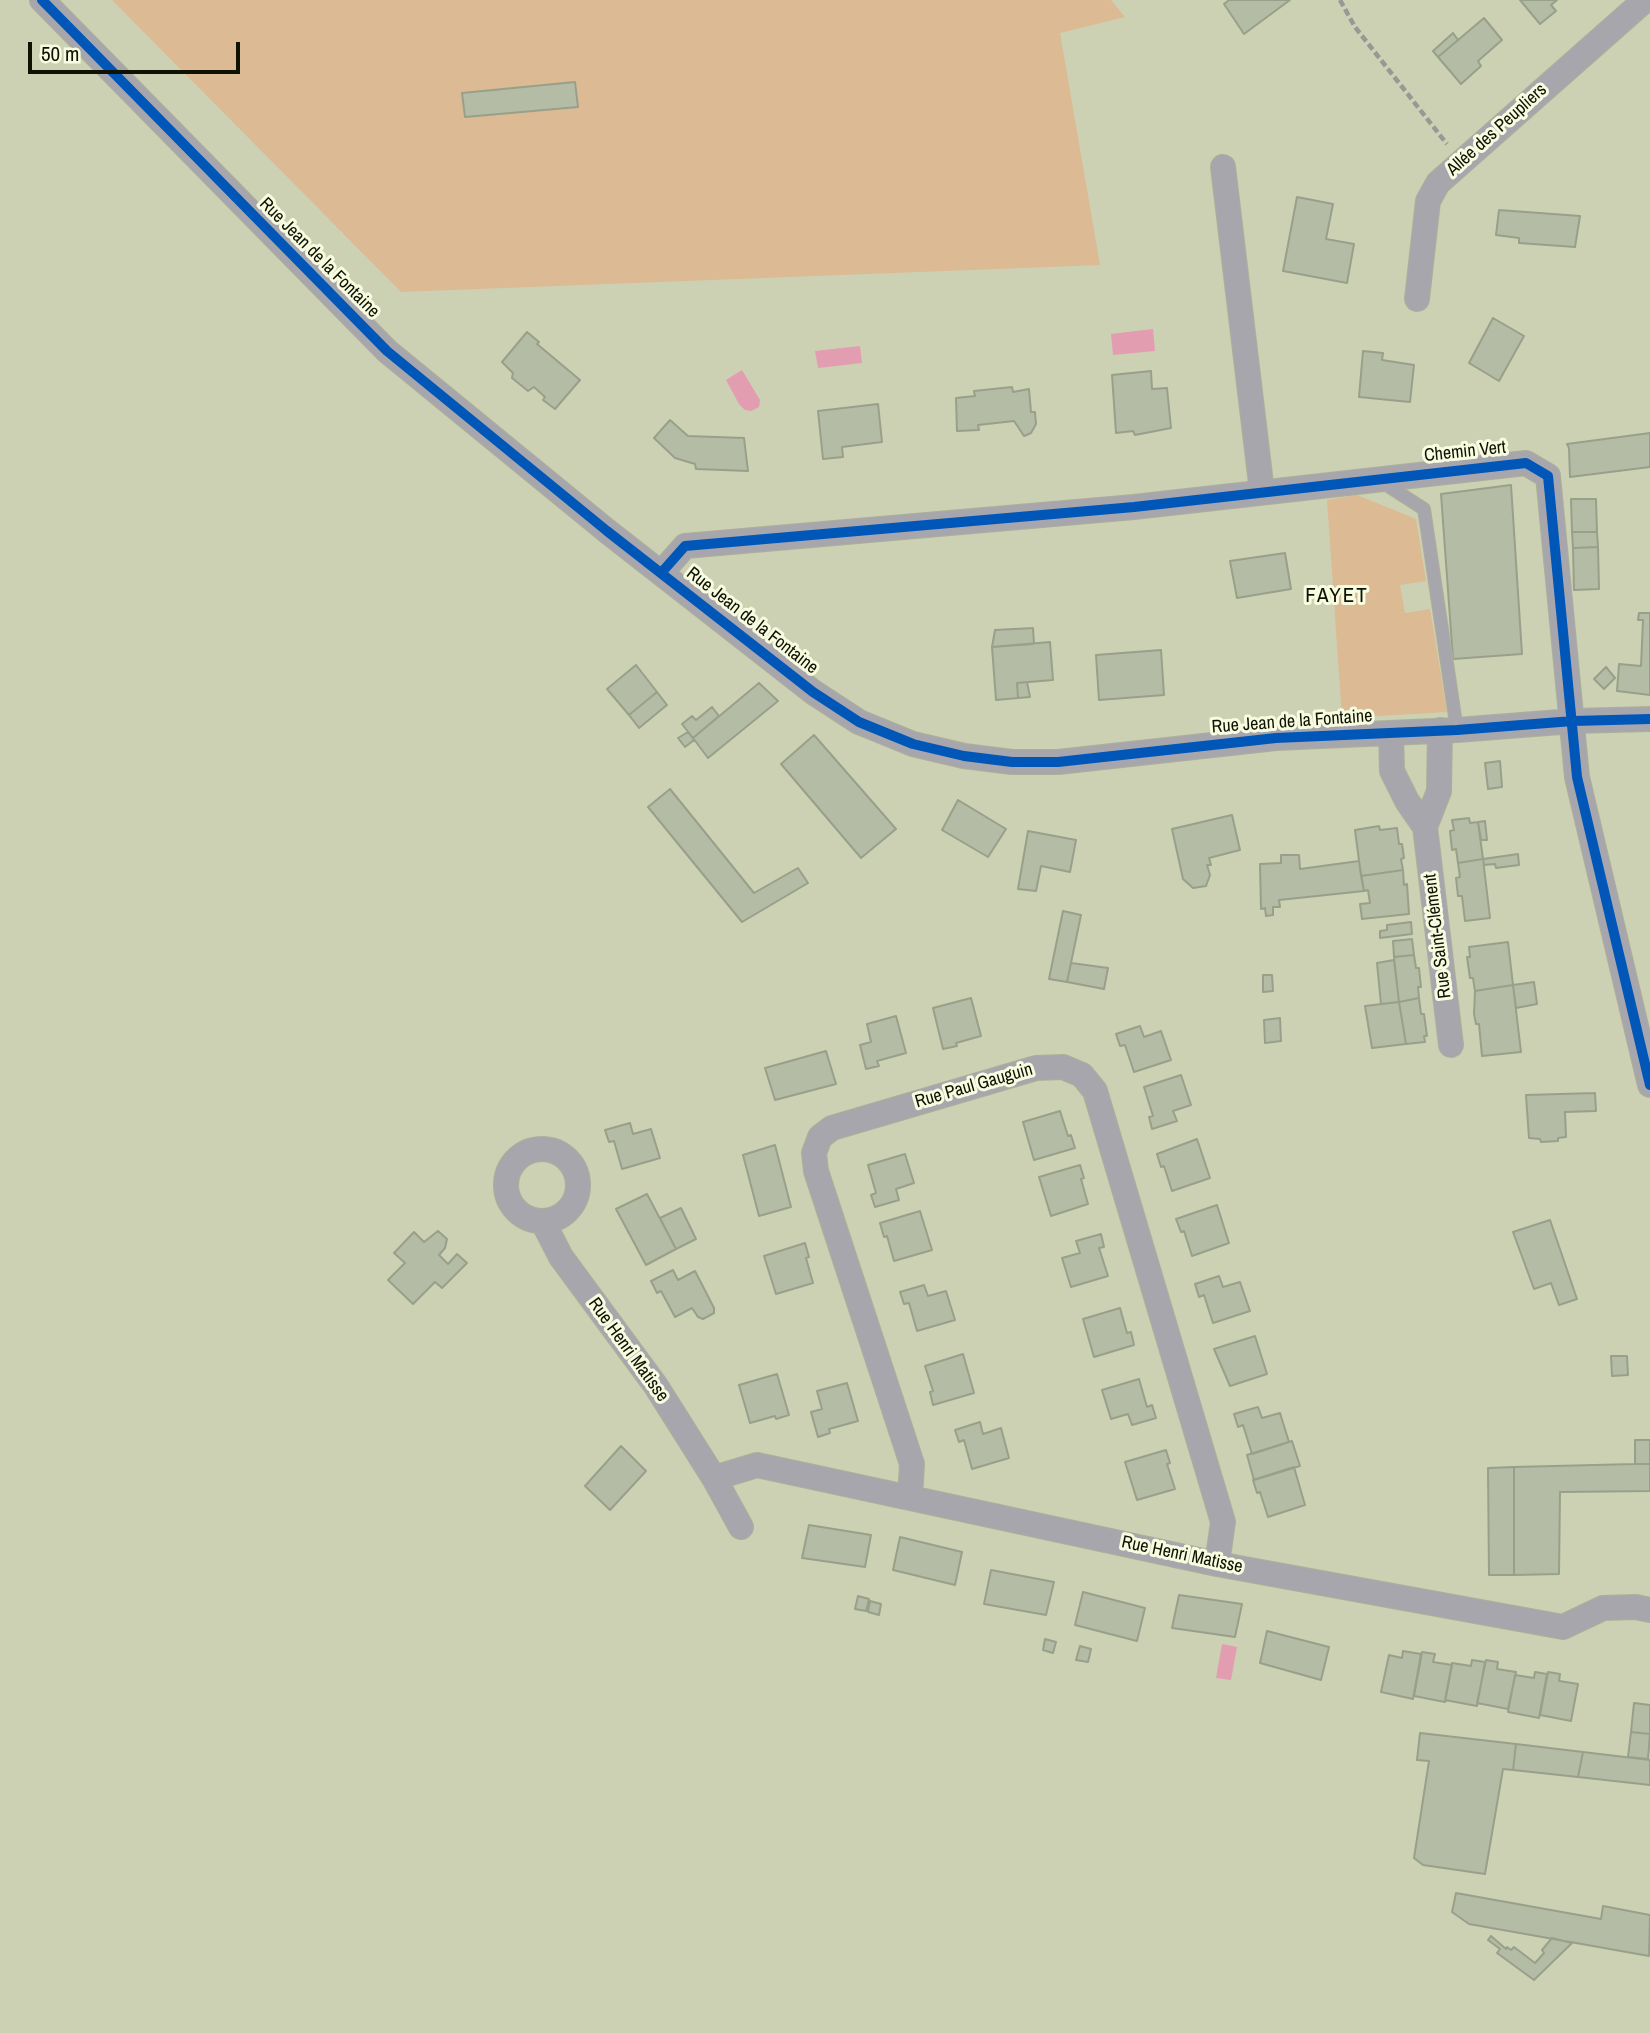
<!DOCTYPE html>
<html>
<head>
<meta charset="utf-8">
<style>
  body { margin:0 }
  #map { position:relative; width:1650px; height:2033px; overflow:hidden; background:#ccd1b3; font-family:"Archivo Narrow",sans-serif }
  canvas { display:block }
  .scale { position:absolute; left:28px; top:42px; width:212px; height:32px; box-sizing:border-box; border:4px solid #0f1101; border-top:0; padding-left:9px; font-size:21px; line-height:24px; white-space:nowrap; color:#0f1101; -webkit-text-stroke:5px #f7fce0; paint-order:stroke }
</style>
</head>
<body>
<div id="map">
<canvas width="1650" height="2033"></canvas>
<div class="scale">50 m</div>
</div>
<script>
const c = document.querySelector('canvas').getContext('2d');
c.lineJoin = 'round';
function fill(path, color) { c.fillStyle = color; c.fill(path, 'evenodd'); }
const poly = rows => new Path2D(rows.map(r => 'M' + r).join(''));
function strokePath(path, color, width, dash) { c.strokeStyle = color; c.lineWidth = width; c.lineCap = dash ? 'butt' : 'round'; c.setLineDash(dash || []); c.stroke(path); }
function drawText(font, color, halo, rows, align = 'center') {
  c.font = font + ' "Archivo Narrow",sans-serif'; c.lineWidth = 6; c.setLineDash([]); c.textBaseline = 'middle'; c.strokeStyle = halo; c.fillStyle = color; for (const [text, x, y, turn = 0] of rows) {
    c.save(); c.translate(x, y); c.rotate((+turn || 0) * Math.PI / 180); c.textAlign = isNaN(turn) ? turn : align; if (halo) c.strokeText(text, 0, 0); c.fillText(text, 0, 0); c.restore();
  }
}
const green = poly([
  [112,0,1111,0,1125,17,1060,33,1100,265,401,292],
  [1357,495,1416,519,1426,581,1400,585,1405,613,1430,609,1447,712,1342,718,1327,500]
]);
const water = poly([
  [1153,329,1155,351,1113,355,1111,334],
  [860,346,862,363,818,368,815,351],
  [742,370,760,400,759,407,751,411,745,410,739,404,726,380],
  [1222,1644,1237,1647,1231,1680,1216,1678]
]);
const building = poly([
  [1229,0,1290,0,1244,34,1224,4,1229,0],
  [1520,0,1557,0,1551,5,1556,11,1540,24,1520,0],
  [1484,18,1502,40,1478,61,1481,66,1461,84,1438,57,1484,18],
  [1453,33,1458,40,1438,57,1433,51,1453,33],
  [575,82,578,107,465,117,462,93,575,82],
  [1297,197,1333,204,1326,239,1354,244,1347,283,1283,271,1297,197],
  [1499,210,1580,216,1575,247,1519,243,1519,238,1496,235,1499,210],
  [1493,318,1524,336,1499,381,1469,363,1493,318],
  [527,332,539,342,537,344,580,380,555,409,543,400,545,397,534,387,528,391,512,378,513,373,502,362,527,332],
  [1363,351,1383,353,1382,360,1414,365,1410,402,1359,397,1363,351],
  [1151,371,1152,389,1167,388,1171,428,1135,435,1133,431,1116,433,1112,375,1151,371],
  [1012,387,1013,392,1029,389,1031,412,1035,412,1036,424,1031,433,1024,436,1014,421,978,425,979,430,957,431,956,398,975,396,974,391,1012,387],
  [878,404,882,442,842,447,843,457,823,459,818,411,878,404],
  [670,420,688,436,744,438,748,471,696,469,695,464,675,458,654,438,670,420],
  [1650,433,1650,467,1570,477,1569,448,1567,444,1650,433],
  [1511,485,1522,654,1453,659,1441,494,1511,485],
  [1571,499,1596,499,1597,532,1572,532,1571,499],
  [1572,532,1597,532,1598,547,1573,548,1572,532],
  [1598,547,1599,589,1574,590,1573,548,1598,547],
  [1285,553,1291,589,1237,598,1230,561,1285,553],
  [1639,613,1650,613,1650,695,1617,691,1619,664,1641,666,1643,620,1638,620,1639,613],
  [1033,628,1034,644,992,647,995,630,1033,628],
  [1050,642,1053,680,1017,683,1018,698,996,700,992,647,1050,642],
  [1161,650,1164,695,1099,700,1096,655,1161,650],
  [636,665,657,692,629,715,607,689,636,665],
  [1606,667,1615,678,1604,689,1594,679,1606,667],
  [1027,682,1030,697,1018,698,1017,683,1027,682],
  [759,683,778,701,708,758,693,738,759,683],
  [657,692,667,705,639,728,629,715,657,692],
  [712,707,719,716,693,738,682,724,692,716,696,720,712,707],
  [688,732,694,740,685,747,678,738,688,732],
  [814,735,896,829,861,858,781,764,814,735],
  [1500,761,1502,787,1488,789,1485,763,1500,761],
  [670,789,754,893,798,868,808,883,742,922,648,807,670,789],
  [958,800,1006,829,988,857,942,830,958,800],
  [1232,815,1240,850,1209,858,1211,865,1207,865,1210,875,1206,886,1193,888,1183,879,1172,829,1232,815],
  [1469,818,1470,823,1478,822,1483,859,1458,863,1456,849,1452,850,1450,831,1454,830,1452,820,1469,818],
  [1485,821,1487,840,1481,840,1478,822,1485,821],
  [1379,826,1380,830,1397,828,1399,844,1402,844,1404,858,1401,859,1403,870,1361,876,1355,830,1379,826],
  [1028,831,1076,840,1070,872,1041,866,1036,891,1018,889,1028,831],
  [1518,854,1519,865,1496,868,1495,864,1484,865,1483,859,1518,854],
  [1281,855,1299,855,1300,869,1359,861,1364,891,1279,900,1280,907,1273,907,1273,915,1266,916,1265,908,1261,909,1260,864,1281,863,1281,855],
  [1483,859,1490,918,1465,921,1462,896,1458,896,1456,878,1460,877,1458,863,1483,859],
  [1403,870,1404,885,1407,884,1409,914,1362,919,1360,904,1370,903,1368,890,1364,891,1361,876,1403,870],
  [1063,911,1081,915,1067,982,1049,979,1063,911],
  [1411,922,1412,934,1380,938,1380,931,1387,930,1387,925,1411,922],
  [1412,939,1414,955,1394,957,1393,941,1412,939],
  [1508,942,1513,985,1475,991,1473,978,1470,978,1467,957,1470,957,1469,947,1508,942],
  [1414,955,1416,968,1419,968,1421,987,1418,987,1419,998,1399,1002,1394,957,1414,955],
  [1394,960,1399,1002,1381,1004,1377,963,1394,960],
  [1071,963,1108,968,1104,989,1067,982,1071,963],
  [1263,975,1272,975,1273,991,1263,992,1263,975],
  [1534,982,1537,1004,1516,1008,1513,985,1534,982],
  [1513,985,1521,1052,1482,1056,1479,1024,1476,1024,1474,1014,1475,991,1513,985],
  [971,998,981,1036,956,1043,957,1046,943,1049,933,1008,971,998],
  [1419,998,1421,1014,1424,1014,1427,1036,1424,1036,1425,1042,1406,1044,1399,1002,1419,998],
  [1399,1002,1406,1044,1372,1048,1365,1006,1399,1002],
  [896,1016,906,1053,877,1061,879,1066,866,1069,860,1045,871,1042,867,1024,896,1016],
  [1280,1018,1281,1041,1265,1043,1264,1020,1280,1018],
  [1140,1026,1144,1037,1161,1031,1171,1060,1134,1072,1125,1045,1120,1046,1116,1034,1140,1026],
  [826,1051,836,1084,775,1100,765,1068,826,1051],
  [1181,1075,1191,1105,1173,1111,1177,1121,1152,1129,1149,1117,1153,1116,1144,1087,1181,1075],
  [1595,1093,1596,1111,1565,1112,1566,1137,1558,1138,1558,1141,1541,1142,1540,1139,1529,1138,1526,1095,1595,1093],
  [1060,1111,1068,1136,1071,1135,1075,1148,1034,1160,1023,1122,1060,1111],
  [630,1123,633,1134,651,1129,660,1158,622,1169,614,1141,609,1142,605,1130,630,1123],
  [1197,1139,1210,1178,1172,1191,1164,1166,1161,1167,1157,1154,1197,1139],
  [775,1145,791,1207,759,1216,743,1155,775,1145],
  [905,1154,914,1183,896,1189,899,1200,875,1207,871,1195,876,1193,868,1165,905,1154],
  [1080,1165,1084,1178,1081,1179,1088,1204,1051,1216,1039,1177,1080,1165],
  [647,1194,676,1249,646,1265,616,1209,647,1194],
  [1217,1205,1229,1243,1192,1256,1184,1231,1181,1232,1176,1219,1217,1205],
  [681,1208,696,1239,676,1249,660,1218,681,1208],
  [920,1211,932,1250,894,1261,887,1236,884,1237,880,1223,920,1211],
  [1550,1220,1577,1299,1559,1305,1551,1283,1534,1289,1513,1232,1550,1220],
  [438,1231,447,1239,445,1248,439,1255,448,1264,457,1254,467,1263,442,1288,435,1282,413,1304,388,1280,405,1263,394,1253,414,1232,424,1242,438,1231],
  [1101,1234,1104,1247,1099,1248,1108,1276,1071,1287,1062,1258,1080,1253,1076,1241,1101,1234],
  [805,1243,809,1257,806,1258,813,1283,776,1294,764,1256,805,1243],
  [673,1270,678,1280,695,1271,714,1308,714,1313,703,1319,698,1317,692,1308,675,1317,661,1291,657,1293,651,1281,673,1270],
  [1219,1276,1223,1287,1240,1282,1250,1311,1213,1323,1204,1295,1199,1297,1195,1284,1219,1276],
  [924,1285,928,1296,946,1291,955,1320,917,1331,909,1303,904,1304,900,1292,924,1285],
  [1120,1308,1127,1333,1131,1332,1134,1345,1094,1357,1083,1319,1120,1308],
  [1255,1336,1267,1374,1230,1386,1214,1349,1255,1336],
  [963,1354,974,1393,933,1405,930,1392,933,1391,925,1366,963,1354],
  [1611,1356,1627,1356,1628,1375,1612,1376,1611,1356],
  [777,1374,789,1415,776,1419,775,1416,750,1423,739,1385,777,1374],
  [1139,1379,1147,1407,1152,1405,1156,1418,1132,1425,1128,1414,1111,1419,1102,1390,1139,1379],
  [847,1383,858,1421,829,1429,830,1433,818,1437,811,1412,822,1409,817,1391,847,1383],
  [1258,1407,1262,1418,1280,1413,1289,1442,1252,1454,1243,1425,1238,1427,1234,1414,1258,1407],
  [980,1422,983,1434,1001,1428,1009,1458,972,1469,964,1440,959,1442,955,1430,980,1422],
  [1635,1440,1650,1440,1650,1464,1635,1464,1635,1440],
  [1292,1441,1300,1466,1254,1480,1247,1455,1292,1441],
  [621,1446,646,1471,610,1510,585,1486,621,1446],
  [1166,1450,1170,1463,1167,1464,1175,1489,1137,1500,1125,1462,1166,1450],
  [1635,1464,1650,1464,1650,1491,1560,1492,1559,1574,1514,1575,1514,1467,1635,1464],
  [1294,1467,1305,1505,1268,1517,1260,1492,1257,1493,1253,1480,1294,1467],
  [1514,1467,1514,1575,1489,1575,1488,1468,1514,1467],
  [809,1525,871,1535,865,1567,802,1558,809,1525],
  [900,1537,962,1552,955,1585,893,1570,900,1537],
  [991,1570,1054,1582,1046,1615,984,1604,991,1570],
  [1083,1592,1145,1608,1137,1641,1075,1625,1083,1592],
  [1179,1595,1242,1604,1235,1637,1172,1628,1179,1595],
  [858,1596,869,1599,866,1611,855,1609,858,1596],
  [870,1601,881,1604,879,1615,868,1612,870,1601],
  [1267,1631,1329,1647,1321,1680,1260,1663,1267,1631],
  [1045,1639,1056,1642,1053,1653,1043,1650,1045,1639],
  [1080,1646,1091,1649,1088,1662,1076,1660,1080,1646],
  [1403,1651,1421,1654,1413,1699,1381,1692,1389,1655,1402,1658,1403,1651],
  [1422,1652,1435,1654,1433,1662,1452,1665,1445,1702,1414,1696,1422,1652],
  [1472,1660,1485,1662,1477,1706,1445,1700,1452,1663,1471,1666,1472,1660],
  [1486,1660,1498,1662,1497,1669,1516,1672,1508,1709,1477,1703,1486,1660],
  [1535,1672,1547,1674,1539,1718,1508,1712,1515,1675,1534,1678,1535,1672],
  [1548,1672,1560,1674,1559,1681,1578,1684,1571,1721,1540,1715,1548,1672],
  [1634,1703,1650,1705,1650,1734,1631,1732,1634,1703],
  [1631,1732,1650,1734,1648,1759,1628,1757,1631,1732],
  [1420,1733,1516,1744,1513,1770,1503,1769,1485,1874,1423,1865,1414,1858,1429,1761,1417,1760,1420,1733],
  [1516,1744,1583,1752,1578,1777,1513,1770,1516,1744],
  [1583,1752,1650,1760,1650,1785,1578,1777,1583,1752],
  [1456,1893,1601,1919,1603,1906,1650,1915,1649,1956,1469,1924,1452,1912,1456,1893],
  [1491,1936,1506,1949,1507,1947,1511,1950,1514,1947,1535,1963,1544,1953,1542,1950,1552,1938,1572,1943,1534,1980,1497,1953,1500,1949,1488,1940,1491,1936]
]);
const path = poly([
  [1340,0,1355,27,1447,144]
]);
const service = poly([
  [1382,482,1424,509,1457,730]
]);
const minor = poly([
  [42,0,387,351,607,531,813,692,859,722,913,744,964,756,1012,762,1058,762,1276,738,1457,730,1573,721,1650,719],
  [1223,167,1262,492],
  [1417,299,1428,201,1438,183,1645,0],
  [662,572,685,546,1134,507,1526,463,1548,476,1577,777,1650,1085],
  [1391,733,1392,771,1407,801,1425,827,1439,791,1440,730],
  [1425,827,1451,1045],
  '506 1185a36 36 0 1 1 72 0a36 36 0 1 1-72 0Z',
  [543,1222,561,1257,656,1386,714,1478,741,1527],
  [714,1478,757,1465,1217,1564,1563,1627,1603,1608,1636,1607,1650,1610],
  [910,1497,912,1464,816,1171,814,1153,820,1137,832,1128,1036,1068,1063,1067,1082,1075,1095,1091,1223,1522,1217,1564]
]);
const cycleway = poly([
  [42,0,387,351,607,531,813,692,859,722,913,744,964,756,1012,762,1058,762,1276,738,1457,730,1573,721,1650,719],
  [662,572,685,546,1134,507,1526,463,1548,476,1577,777,1650,1085]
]);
const streetNames = [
  ["Allée des Peupliers",1497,130,-42],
  ["Rue Jean de la Fontaine",319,258,45],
  ["Chemin Vert",1465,452,-6],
  ["Rue Jean de la Fontaine",752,621,38],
  ["Rue Jean de la Fontaine",1292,722,-4],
  ["Rue Saint-Clément",1438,936,-97],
  ["Rue Paul Gauguin",974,1086,-16],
  ["Rue Henri Matisse",628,1350,54],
  ["Rue Henri Matisse",1182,1555,12]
];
const quarterNames = [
  ["FAYET",1337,596]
];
fill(green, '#dbba94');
fill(water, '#e29db0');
fill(building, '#b5bca6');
strokePath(building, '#98a08a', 2);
strokePath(service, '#acb099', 14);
strokePath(minor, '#acb099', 26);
strokePath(path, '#989895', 4.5, [7, 3.5]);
strokePath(service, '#a8a6ad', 12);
strokePath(minor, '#a8a6ad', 24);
strokePath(cycleway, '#0057b8', 10);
drawText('18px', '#0f1101', '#f7fce0', streetNames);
c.letterSpacing = '2px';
drawText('21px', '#0f1101', '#f7fce0', quarterNames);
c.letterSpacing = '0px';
</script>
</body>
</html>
